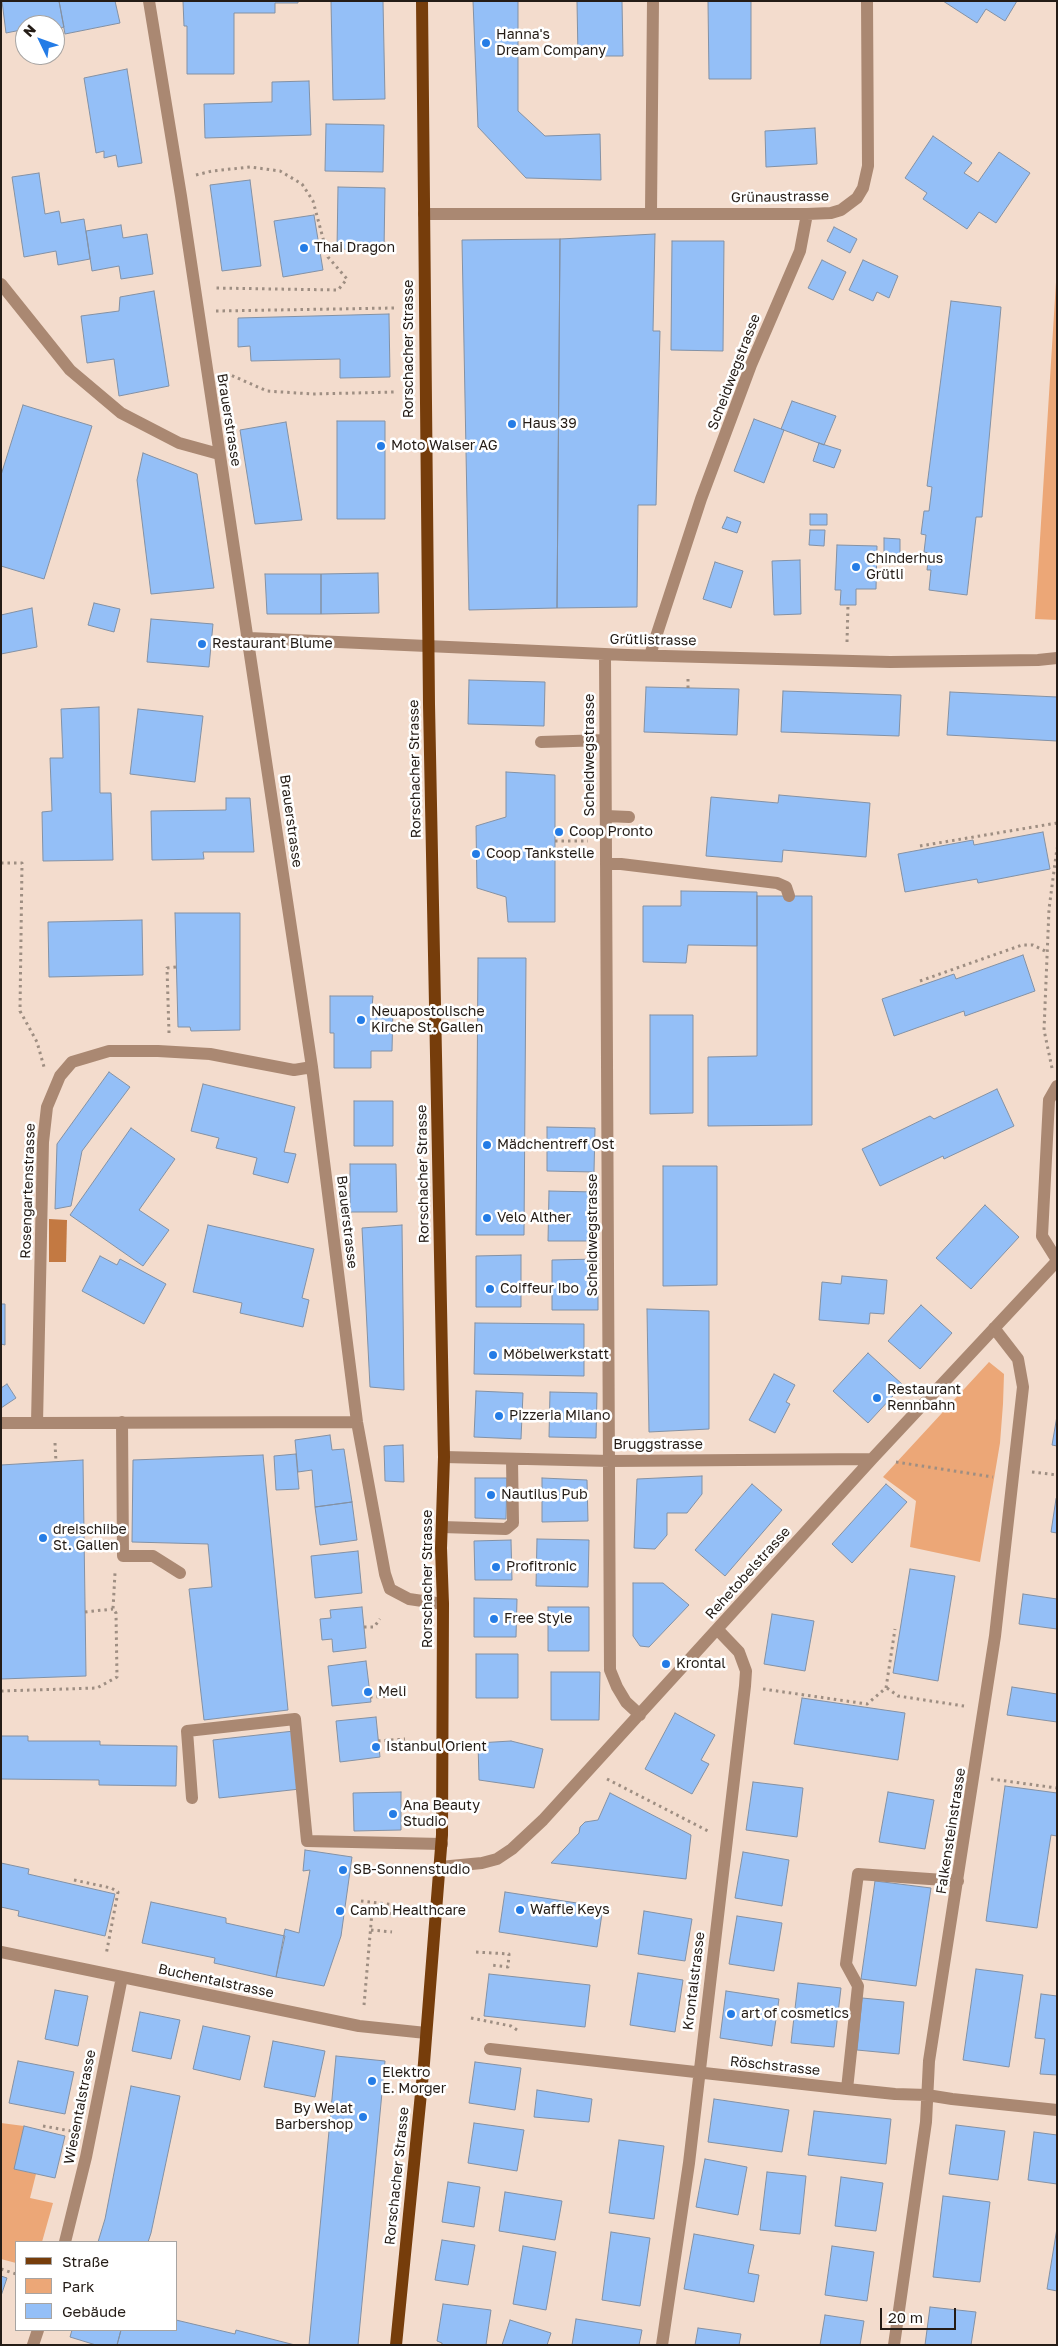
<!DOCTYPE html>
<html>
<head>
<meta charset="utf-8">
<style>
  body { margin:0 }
  #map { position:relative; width:1058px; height:2346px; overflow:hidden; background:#f3dccd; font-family:"Golos Text",sans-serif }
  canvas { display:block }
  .frame { position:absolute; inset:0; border:2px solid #241c16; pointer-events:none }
  .legend { position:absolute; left:15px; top:2241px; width:162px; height:90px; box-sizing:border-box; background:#fff; border:1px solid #a7a4a2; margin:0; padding:6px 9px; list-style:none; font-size:15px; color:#241c16 }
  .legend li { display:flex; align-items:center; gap:10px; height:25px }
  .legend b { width:25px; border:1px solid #a7a4a2 }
  .north { position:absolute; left:15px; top:15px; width:50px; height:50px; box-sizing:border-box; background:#fff; border:1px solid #a7a4a2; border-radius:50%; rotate:312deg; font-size:14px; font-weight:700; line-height:20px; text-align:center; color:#241c16 }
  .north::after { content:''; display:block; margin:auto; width:18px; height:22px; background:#247ce6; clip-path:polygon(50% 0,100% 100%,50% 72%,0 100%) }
  .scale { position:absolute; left:880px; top:2308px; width:76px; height:22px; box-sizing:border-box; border:2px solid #241c16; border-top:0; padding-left:6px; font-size:15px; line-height:18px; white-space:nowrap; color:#241c16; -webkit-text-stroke:4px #fff; paint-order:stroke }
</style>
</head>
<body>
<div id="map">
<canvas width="1058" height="2346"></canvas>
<div class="frame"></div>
<ul class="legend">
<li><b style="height:6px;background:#763d0b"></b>Straße</li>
<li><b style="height:14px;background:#eca777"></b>Park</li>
<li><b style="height:14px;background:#94bff7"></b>Gebäude</li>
</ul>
<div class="north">N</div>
<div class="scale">20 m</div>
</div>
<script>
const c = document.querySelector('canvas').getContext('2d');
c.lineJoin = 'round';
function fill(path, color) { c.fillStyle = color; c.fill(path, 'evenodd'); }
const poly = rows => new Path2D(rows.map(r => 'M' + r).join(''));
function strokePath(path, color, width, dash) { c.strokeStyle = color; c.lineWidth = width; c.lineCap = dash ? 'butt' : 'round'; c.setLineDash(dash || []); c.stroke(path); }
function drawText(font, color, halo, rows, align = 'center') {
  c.font = font + ' "Golos Text",sans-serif'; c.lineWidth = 5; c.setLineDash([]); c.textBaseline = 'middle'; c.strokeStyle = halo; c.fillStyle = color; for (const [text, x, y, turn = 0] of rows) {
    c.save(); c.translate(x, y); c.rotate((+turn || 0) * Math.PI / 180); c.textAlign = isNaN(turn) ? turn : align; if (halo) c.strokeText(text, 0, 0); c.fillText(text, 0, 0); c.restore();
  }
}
const green = poly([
  [1057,266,1057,620,1035,619],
  [989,1362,1004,1374,1003,1404,1000,1443,980,1562,910,1547,916,1501,883,1477],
  [1,2123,24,2126,15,2169,36,2174,30,2198,53,2203,42,2242,16,2242,16,2263,1,2259]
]);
const water = poly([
  [49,1219,67,1220,66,1262,49,1262]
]);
const building = poly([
  [2,1,59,1,64,27,55,29,55,25,25,25,25,36,22,36,21,30,6,33,2,1],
  [59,1,115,1,120,23,65,34,59,1],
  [183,1,298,1,298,3,275,3,275,13,234,13,234,74,187,74,187,26,184,26,183,1],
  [331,1,383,1,385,99,333,100,331,1],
  [473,1,518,1,518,111,545,136,600,134,601,180,526,178,478,127,473,1],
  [577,1,622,1,623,56,578,56,577,1],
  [708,1,751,1,751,79,709,79,708,1],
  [943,1,1017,1,1005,21,986,9,977,23,943,1],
  [127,69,142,163,118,167,116,155,104,158,104,151,96,153,84,78,127,69],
  [309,81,311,135,205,138,204,104,272,102,272,82,309,81],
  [326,124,384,125,383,172,325,171,326,124],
  [815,128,817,164,766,167,765,131,815,128],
  [933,136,972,163,964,173,978,182,999,152,1030,173,996,223,979,212,967,229,923,199,927,193,905,178,933,136],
  [39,173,45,214,59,211,61,223,84,219,90,259,58,265,56,251,24,257,12,177,39,173],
  [250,180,261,266,222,271,210,185,250,180],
  [338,187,385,188,384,250,337,249,338,187],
  [314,215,323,270,283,277,274,221,314,215],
  [121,225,123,238,147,234,153,274,121,279,119,266,92,271,86,231,121,225],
  [834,227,857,239,850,253,827,241,834,227],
  [655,234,653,331,660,331,656,505,638,505,637,607,557,608,560,239,655,234],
  [560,239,557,608,469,610,462,240,560,239],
  [672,241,724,241,723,351,671,350,672,241],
  [822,260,846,272,833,300,808,288,822,260],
  [863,260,898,276,889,298,877,292,873,301,849,290,863,260],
  [154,291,169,386,119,396,114,359,87,363,81,316,119,311,120,297,154,291],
  [951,301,1001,307,982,517,976,517,967,595,929,590,931,570,927,570,929,553,924,552,926,535,921,534,924,511,929,511,932,487,927,486,951,301],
  [389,314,390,377,340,378,340,359,251,361,250,346,238,347,238,318,389,314],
  [792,401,836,416,824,445,781,429,792,401],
  [23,405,92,426,44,579,1,566,1,475,23,405],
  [754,419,784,430,764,483,734,471,754,419],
  [337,421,385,421,385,519,337,519,337,421],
  [286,422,302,520,255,524,240,430,286,422],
  [819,443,841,450,834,468,813,461,819,443],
  [143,453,197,474,214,588,151,594,137,480,143,453],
  [810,514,827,514,827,525,810,525,810,514],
  [727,517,741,522,737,533,722,528,727,517],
  [810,530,825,530,824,546,809,545,810,530],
  [884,538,900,539,900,556,884,556,884,538],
  [837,545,877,546,876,589,856,589,856,605,840,605,841,590,835,590,837,545],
  [800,560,801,614,774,615,772,561,800,560],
  [715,562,743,571,731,608,703,599,715,562],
  [378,573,379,613,321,614,321,574,378,573],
  [265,574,321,574,321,614,267,614,265,574],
  [94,603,120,609,114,632,88,625,94,603],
  [32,608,37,647,1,654,1,615,32,608],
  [151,619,213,624,209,667,147,662,151,619],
  [469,680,545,682,544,726,468,724,469,680],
  [646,687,739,689,737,735,644,732,646,687],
  [783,691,901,695,899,736,781,732,783,691],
  [950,692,1057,697,1057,741,947,735,950,692],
  [99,707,100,793,111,793,113,860,43,861,42,812,52,811,50,758,63,758,61,709,99,707],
  [138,709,203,716,195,782,130,774,138,709],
  [506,772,555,775,555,922,508,922,506,897,477,888,476,826,506,817,506,772],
  [779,795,870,803,866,857,783,850,782,862,706,856,711,797,778,803,779,795],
  [226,798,250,798,254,852,203,852,204,859,152,860,151,811,226,810,226,798],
  [1043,832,1050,869,978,883,977,879,905,892,898,854,973,840,974,845,1043,832],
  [681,891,757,892,757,946,688,945,686,963,643,962,643,906,681,906,681,891],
  [757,896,812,896,812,1125,708,1126,708,1057,757,1056,757,896],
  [175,913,240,913,240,1030,191,1031,190,1027,178,1027,175,913],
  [142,920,143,975,49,977,48,922,142,920],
  [1023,955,1035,991,965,1016,964,1011,894,1036,882,999,954,974,956,979,1023,955],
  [478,958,526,958,524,1235,476,1235,478,958],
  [330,996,373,996,372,1007,393,1008,392,1051,371,1051,371,1068,334,1068,334,1033,330,1033,330,996],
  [650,1015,693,1015,693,1113,650,1114,650,1015],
  [109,1072,130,1087,82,1151,71,1206,55,1209,57,1144,109,1072],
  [203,1084,295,1107,284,1152,296,1154,288,1183,253,1174,257,1158,216,1148,219,1138,191,1131,203,1084],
  [997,1089,1014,1126,944,1159,943,1156,880,1186,862,1149,930,1116,934,1119,997,1089],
  [354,1101,393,1101,393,1146,354,1146,354,1101],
  [547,1127,595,1128,594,1172,547,1171,547,1127],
  [131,1128,175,1159,139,1210,169,1230,143,1266,70,1215,131,1128],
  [350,1164,396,1164,397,1212,350,1212,350,1164],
  [663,1166,717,1166,717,1285,663,1286,663,1166],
  [549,1191,595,1192,595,1241,548,1241,549,1191],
  [985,1205,1019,1237,971,1289,936,1258,985,1205],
  [208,1225,314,1249,302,1298,309,1300,303,1327,240,1313,242,1303,193,1292,208,1225],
  [402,1225,404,1390,370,1387,362,1228,402,1225],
  [521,1255,521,1307,476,1307,476,1256,521,1255],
  [100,1256,117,1265,120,1259,166,1284,144,1324,82,1291,100,1256],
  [598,1259,598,1310,552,1310,552,1260,598,1259],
  [842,1276,887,1280,884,1314,870,1313,869,1324,819,1320,822,1282,841,1284,842,1276],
  [1,1304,5,1304,5,1345,1,1344,1,1304],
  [921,1305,952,1333,920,1369,888,1341,921,1305],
  [647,1309,709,1311,709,1429,649,1432,647,1309],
  [475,1323,584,1324,584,1376,474,1374,475,1323],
  [868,1353,903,1385,868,1423,833,1391,868,1353],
  [774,1374,795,1385,786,1402,790,1404,775,1433,749,1420,774,1374],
  [7,1384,16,1398,1,1408,1,1388,7,1384],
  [476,1391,523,1393,521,1439,474,1437,476,1391],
  [550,1392,597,1393,596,1438,549,1437,550,1392],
  [1057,1416,1057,1446,1052,1445,1057,1416],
  [330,1435,332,1450,344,1449,352,1502,315,1507,312,1470,298,1472,295,1440,330,1435],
  [403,1445,404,1482,385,1481,384,1446,403,1445],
  [296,1454,299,1489,276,1490,274,1456,296,1454],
  [263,1455,288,1710,204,1720,189,1589,212,1587,208,1544,132,1542,133,1460,263,1455],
  [83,1460,86,1676,1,1679,1,1465,83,1460],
  [702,1476,702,1494,687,1513,667,1513,667,1535,655,1549,634,1548,637,1479,702,1476],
  [475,1478,507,1478,506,1519,475,1518,475,1478],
  [542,1478,587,1480,588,1521,542,1522,542,1478],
  [752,1484,782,1510,725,1576,695,1550,752,1484],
  [886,1484,907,1502,852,1563,832,1544,886,1484],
  [1056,1499,1057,1500,1057,1533,1051,1532,1056,1499],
  [352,1502,357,1540,320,1545,315,1507,352,1502],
  [537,1539,589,1540,588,1587,536,1586,537,1539],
  [511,1540,512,1580,475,1580,474,1541,511,1540],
  [358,1551,362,1593,315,1598,311,1556,358,1551],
  [910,1569,955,1576,938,1681,893,1673,910,1569],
  [633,1583,663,1583,689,1605,649,1647,640,1646,633,1636,633,1583],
  [1023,1594,1057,1599,1057,1629,1019,1624,1023,1594],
  [474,1598,517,1599,516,1637,474,1637,474,1598],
  [362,1607,366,1648,333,1652,332,1639,322,1640,320,1619,331,1618,330,1610,362,1607],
  [548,1607,589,1607,589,1651,548,1651,548,1607],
  [772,1614,814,1621,805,1671,764,1664,772,1614],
  [476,1654,518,1654,518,1698,476,1698,476,1654],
  [366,1661,371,1702,332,1706,328,1666,366,1661],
  [551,1672,600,1672,599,1720,551,1720,551,1672],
  [1012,1687,1057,1694,1057,1722,1007,1715,1012,1687],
  [802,1698,905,1713,898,1760,794,1744,802,1698],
  [675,1713,715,1735,701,1760,709,1764,692,1794,645,1769,675,1713],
  [376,1717,380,1757,340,1762,336,1721,376,1717],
  [294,1731,300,1789,219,1798,213,1740,294,1731],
  [1,1736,28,1736,28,1741,100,1741,100,1745,177,1746,176,1786,99,1785,99,1780,1,1779,1,1736],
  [511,1741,543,1749,534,1788,479,1780,478,1743,511,1741],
  [753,1782,803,1788,797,1837,746,1830,753,1782],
  [1005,1786,1057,1793,1057,1836,1051,1835,1037,1928,986,1921,1005,1786],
  [401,1792,401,1830,354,1831,353,1793,401,1792],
  [888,1792,934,1800,925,1849,879,1842,888,1792],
  [610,1793,691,1835,686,1879,551,1863,579,1833,580,1827,585,1822,598,1820,610,1793],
  [305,1850,352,1857,341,1936,324,1986,276,1977,285,1929,299,1933,310,1870,303,1871,305,1850],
  [743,1852,789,1860,782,1906,735,1898,743,1852],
  [1,1863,29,1869,28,1874,115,1894,105,1936,18,1916,19,1911,1,1907,1,1863],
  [875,1881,931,1888,916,1986,861,1979,875,1881],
  [505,1892,603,1907,597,1947,499,1932,505,1892],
  [151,1902,226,1918,226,1923,285,1936,276,1977,214,1963,215,1958,142,1943,151,1902],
  [644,1911,692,1919,685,1961,638,1954,644,1911],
  [737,1916,782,1923,774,1971,729,1964,737,1916],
  [976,1969,1023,1975,1009,2067,963,2060,976,1969],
  [638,1973,683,1980,675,2032,630,2025,638,1973],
  [489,1974,590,1985,585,2027,484,2016,489,1974],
  [798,1983,841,1988,834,2047,791,2043,798,1983],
  [55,1990,88,1996,78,2046,45,2039,55,1990],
  [726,1991,779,1999,772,2046,720,2038,726,1991],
  [1041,1994,1057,1996,1057,2075,1040,2074,1045,2039,1035,2038,1041,1994],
  [862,1998,904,2002,899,2054,857,2050,862,1998],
  [140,2012,180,2020,171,2059,132,2051,140,2012],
  [203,2026,250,2036,240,2080,193,2069,203,2026],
  [273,2041,325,2051,315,2097,264,2087,273,2041],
  [336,2056,385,2061,358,2345,309,2345,336,2056],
  [18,2061,74,2072,65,2114,9,2103,18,2061],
  [475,2062,521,2068,515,2110,469,2103,475,2062],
  [131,2086,180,2096,151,2233,148,2242,98,2242,105,2219,131,2086],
  [537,2090,592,2099,589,2122,534,2117,537,2090],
  [714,2099,789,2110,782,2152,708,2142,714,2099],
  [814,2111,891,2119,886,2164,808,2155,814,2111],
  [474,2123,524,2130,517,2171,468,2163,474,2123],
  [956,2125,1005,2131,998,2180,949,2174,956,2125],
  [24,2126,65,2136,55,2178,14,2169,24,2126],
  [1034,2132,1057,2135,1057,2184,1028,2180,1034,2132],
  [619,2140,664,2146,654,2219,609,2213,619,2140],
  [705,2159,747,2167,738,2215,696,2207,705,2159],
  [767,2172,806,2176,800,2234,760,2230,767,2172],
  [841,2177,883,2183,876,2231,835,2226,841,2177],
  [448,2182,480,2187,474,2227,442,2222,448,2182],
  [505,2192,562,2201,555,2240,499,2231,505,2192],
  [943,2196,990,2202,980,2282,933,2277,943,2196],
  [1057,2228,1057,2291,1047,2289,1057,2228],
  [611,2232,650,2238,640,2306,602,2300,611,2232],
  [694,2234,754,2245,748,2273,759,2275,754,2302,684,2289,694,2234],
  [442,2240,475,2245,468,2285,435,2280,442,2240],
  [523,2246,556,2252,546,2310,513,2304,523,2246],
  [832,2246,874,2252,867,2301,825,2295,832,2246],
  [1,2276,7,2278,1,2296,1,2276],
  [443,2304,491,2310,486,2345,442,2345,442,2343,437,2341,443,2304],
  [930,2307,976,2312,971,2345,925,2345,930,2307],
  [825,2315,864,2321,860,2345,820,2345,825,2315],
  [576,2319,642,2330,639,2345,572,2345,576,2319],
  [176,2320,235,2334,236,2330,295,2345,117,2345,121,2330,176,2330,176,2320],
  [510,2320,551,2333,547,2345,502,2345,510,2320],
  [698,2328,741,2334,739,2345,695,2345,698,2328],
  [72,2330,121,2330,117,2345,96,2345,70,2337,72,2330]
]);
const path = poly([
  [196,175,212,171,250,167,280,171,302,184,313,201,328,257,347,279,338,290,213,288],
  [216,311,394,308],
  [226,373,267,391,313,394,395,392],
  [847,642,848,605],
  [688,688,688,675],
  [555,841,588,841],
  [920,846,1057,823],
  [1,863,22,863,20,1011,37,1042,44,1067],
  [920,981,1022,945,1033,945,1047,952],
  [169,1033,167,968,176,967],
  [1052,1068,1044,1030,1049,909,1057,848],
  [55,1443,56,1462],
  [896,1462,993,1477],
  [1032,1472,1057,1475],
  [85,1612,113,1609],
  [364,1627,374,1627,380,1619],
  [887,1688,898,1696,964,1706],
  [763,1689,867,1704,886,1688,895,1629],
  [1,1691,97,1688,117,1677,116,1613,113,1609,115,1573],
  [370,1697,404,1696],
  [378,1741,405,1739],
  [607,1779,708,1831],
  [991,1779,1057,1788],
  [74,1880,111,1888,118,1892,106,1955],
  [361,1901,397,1905],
  [371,1930,392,1932],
  [476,1952,509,1954,508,1967,490,1965],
  [364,2005,372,1912,397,1914],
  [471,2018,511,2026,520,2032],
  [43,2126,71,2131],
  [1,2269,16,2274]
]);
const minor = poly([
  [149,1,181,196,312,1067,357,1422,385,1574,390,1589,409,1599,443,1604],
  [651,212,653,1],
  [424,214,807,214,831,213,841,210,857,198,863,188,868,166,867,1],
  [1,284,70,370,121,413,179,443,219,454],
  [249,638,627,655,890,662,1038,660,1057,658],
  [605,655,610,1670,617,1687,626,1702,640,1715],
  [650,655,701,499,751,365,800,251,807,214],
  [541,742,605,740],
  [606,816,629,817],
  [606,864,621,864,777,883,786,887,789,896],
  [312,1067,294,1070,210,1054,158,1051,109,1051,72,1062,60,1076,47,1107,43,1142,37,1423,357,1422],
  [1057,1086,1049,1100,1042,1236,1057,1260],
  [122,1422,123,1556,153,1556,180,1573],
  [1,1423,37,1423],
  [444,1457,610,1461,872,1459],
  [442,1527,506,1529,513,1523,512,1460],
  [192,1798,187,1731,295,1719,307,1841,442,1844],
  [440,1867,482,1863,497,1859,512,1849,543,1820,872,1459,1057,1261],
  [1,1952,359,2026,426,2033],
  [490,2049,847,2089,895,2094,927,2095,952,2099,1057,2110],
  [847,2089,858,1986,846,1964,858,1874,958,1881],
  [65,2242,86,2157,122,1977],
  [33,2345,38,2330],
  [662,2345,689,2163,745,1686,746,1671,739,1652,717,1629],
  [894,2345,926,2122,929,2061,995,1636,1023,1387,1018,1359,994,1328]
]);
const major = poly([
  [396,2345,424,2063,442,1835,443,1604,441,1548,444,1457,429,704,422,1]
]);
const markers = [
  [486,43,5,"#247ce6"],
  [304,248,5,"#247ce6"],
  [512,424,5,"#247ce6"],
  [381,446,5,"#247ce6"],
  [856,567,5,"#247ce6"],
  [202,644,5,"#247ce6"],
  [559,832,5,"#247ce6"],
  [476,854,5,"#247ce6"],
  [361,1020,5,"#247ce6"],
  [487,1145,5,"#247ce6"],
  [487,1218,5,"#247ce6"],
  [490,1289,5,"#247ce6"],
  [493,1355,5,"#247ce6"],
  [877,1398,5,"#247ce6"],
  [499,1416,5,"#247ce6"],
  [491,1495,5,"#247ce6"],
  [43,1538,5,"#247ce6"],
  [496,1567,5,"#247ce6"],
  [494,1619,5,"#247ce6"],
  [666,1664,5,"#247ce6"],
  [368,1692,5,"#247ce6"],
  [376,1747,5,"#247ce6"],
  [393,1814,5,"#247ce6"],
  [343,1870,5,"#247ce6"],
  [520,1910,5,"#247ce6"],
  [340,1911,5,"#247ce6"],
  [731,2014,5,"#247ce6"],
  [372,2081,5,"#247ce6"],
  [363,2117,5,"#247ce6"]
];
const poiNames = [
  ["Hanna's",496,35],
  ["Dream Company",496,51],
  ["Thai Dragon",314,248],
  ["Haus 39",522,424],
  ["Moto Walser AG",391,446],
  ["Chinderhus",866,559],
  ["Grütli",866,575],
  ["Restaurant Blume",212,644],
  ["Coop Pronto",569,832],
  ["Coop Tankstelle",486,854],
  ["Neuapostolische",371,1012],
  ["Kirche St. Gallen",371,1028],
  ["Mädchentreff Ost",497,1145],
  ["Velo Alther",497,1218],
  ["Coiffeur Ibo",500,1289],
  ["Möbelwerkstatt",503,1355],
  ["Restaurant",887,1390],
  ["Rennbahn",887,1406],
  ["Pizzeria Milano",509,1416],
  ["Nautilus Pub",501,1495],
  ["dreischiibe",53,1530],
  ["St. Gallen",53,1546],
  ["Profitronic",506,1567],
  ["Free Style",504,1619],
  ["Krontal",676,1664],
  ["Meli",378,1692],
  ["Istanbul Orient",386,1747],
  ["Ana Beauty",403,1806],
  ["Studio",403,1822],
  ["SB-Sonnenstudio",353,1870],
  ["Waffle Keys",530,1910],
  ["Camb Healthcare",350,1911],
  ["art of cosmetics",741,2014],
  ["Elektro",382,2073],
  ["E. Morger",382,2089],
  ["By Welat",353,2109,"right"],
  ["Barbershop",353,2125,"right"]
];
const streetNames = [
  ["Grünaustrasse",780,197,-1],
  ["Rorschacher Strasse",409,349,-90],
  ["Scheidwegstrasse",734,372,-69],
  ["Brauerstrasse",229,420,81],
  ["Grütlistrasse",653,640,1],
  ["Scheidwegstrasse",590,755,-90],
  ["Rorschacher Strasse",415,769,-91],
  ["Brauerstrasse",291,821,82],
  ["Rorschacher Strasse",423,1174,-91],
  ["Rosengartenstrasse",28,1191,-88],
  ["Brauerstrasse",347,1222,83],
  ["Scheidwegstrasse",593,1235,-90],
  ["Bruggstrasse",658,1445],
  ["Rehetobelstrasse",748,1573,-48],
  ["Rorschacher Strasse",428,1579,-90],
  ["Falkensteinstrasse",951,1831,-81],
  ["Buchentalstrasse",216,1981,12],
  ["Krontalstrasse",694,1981,-83],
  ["Röschstrasse",775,2066,6],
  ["Wiesentalstrasse",80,2107,-79],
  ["Rorschacher Strasse",397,2176,-84]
];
fill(green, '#eca777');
fill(water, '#c37942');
fill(building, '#94bff7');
strokePath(building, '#8391a4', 1);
strokePath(path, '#9e8e82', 3, [2.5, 4]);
strokePath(minor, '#aa8872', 12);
strokePath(major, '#763d0b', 12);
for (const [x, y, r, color] of markers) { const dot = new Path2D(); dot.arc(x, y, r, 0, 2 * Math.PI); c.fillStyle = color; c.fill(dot); strokePath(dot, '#fff', 2); }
drawText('14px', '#241c16', '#fff', poiNames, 'left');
drawText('14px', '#241c16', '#fff', streetNames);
</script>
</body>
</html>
